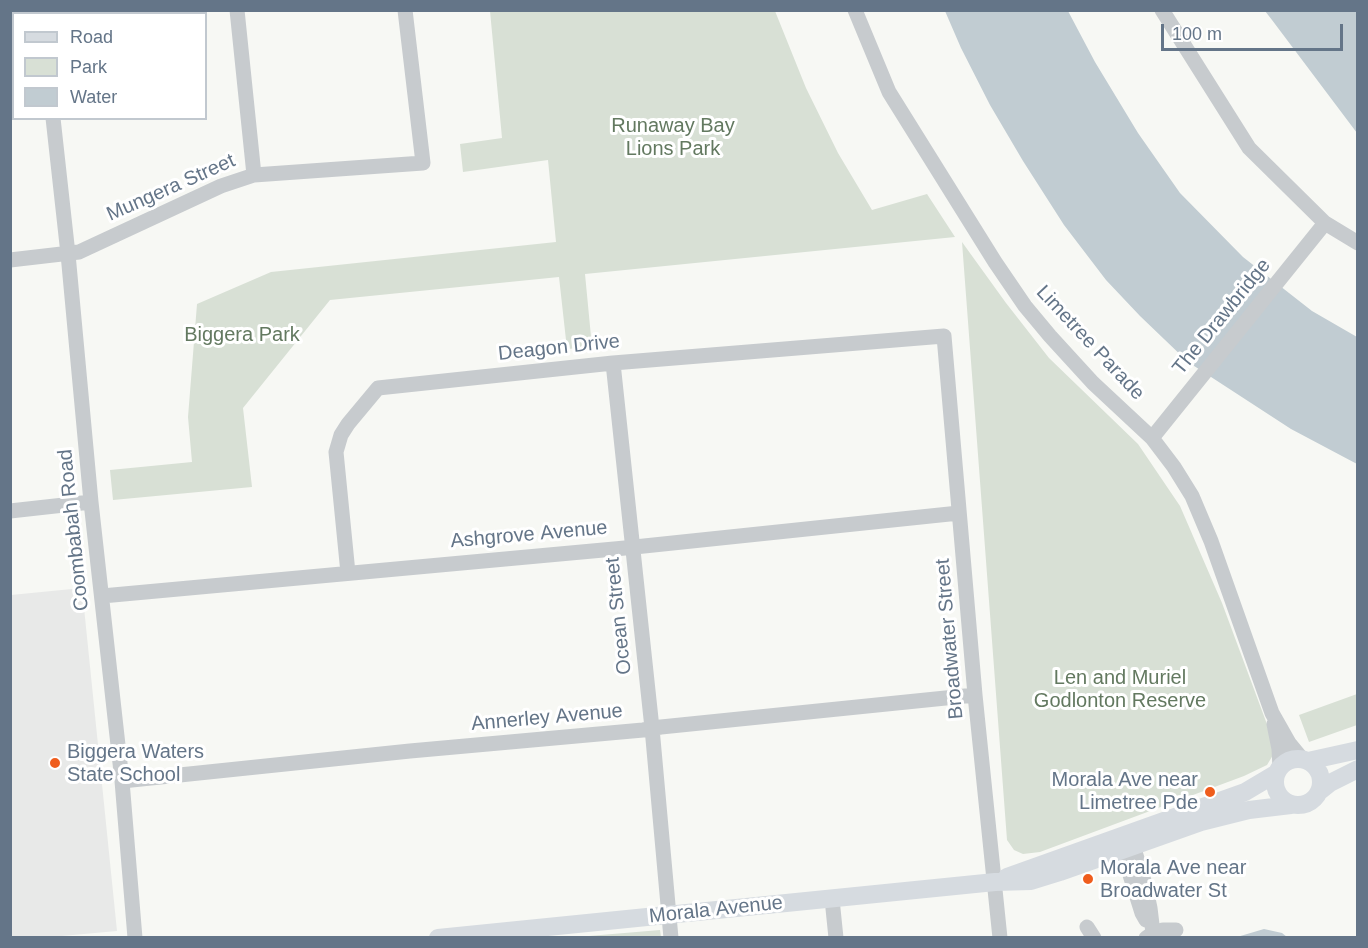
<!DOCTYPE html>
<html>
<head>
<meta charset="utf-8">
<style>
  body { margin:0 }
  #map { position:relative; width:1368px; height:948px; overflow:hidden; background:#f7f8f4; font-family:Helvetica,sans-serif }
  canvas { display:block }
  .frame { position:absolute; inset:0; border:12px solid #647588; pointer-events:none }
  .legend { position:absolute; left:12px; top:12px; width:195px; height:108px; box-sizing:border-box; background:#fff; border:2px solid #c1c8cf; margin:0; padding:8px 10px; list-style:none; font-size:18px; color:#647588 }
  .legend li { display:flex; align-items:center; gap:12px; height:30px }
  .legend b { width:30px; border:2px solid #c1c8cf }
  .scale { position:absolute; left:1161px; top:24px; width:182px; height:27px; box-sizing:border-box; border:3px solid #647588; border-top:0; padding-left:8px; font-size:18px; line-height:21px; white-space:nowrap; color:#647588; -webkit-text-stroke:4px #fff; paint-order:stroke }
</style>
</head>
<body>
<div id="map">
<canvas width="1368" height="948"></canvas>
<div class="frame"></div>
<ul class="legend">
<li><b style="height:8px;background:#d6dbe0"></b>Road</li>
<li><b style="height:16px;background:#d8e0d5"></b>Park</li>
<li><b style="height:16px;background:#c1ccd2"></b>Water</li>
</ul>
<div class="scale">100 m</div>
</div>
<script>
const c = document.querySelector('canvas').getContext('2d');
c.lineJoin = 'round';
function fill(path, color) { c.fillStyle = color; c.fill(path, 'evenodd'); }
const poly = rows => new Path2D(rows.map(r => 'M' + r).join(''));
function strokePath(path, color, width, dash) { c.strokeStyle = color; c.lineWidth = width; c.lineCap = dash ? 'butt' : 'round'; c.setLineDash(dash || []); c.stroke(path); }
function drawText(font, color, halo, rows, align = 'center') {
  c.font = font + ' Helvetica,sans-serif'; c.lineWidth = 6; c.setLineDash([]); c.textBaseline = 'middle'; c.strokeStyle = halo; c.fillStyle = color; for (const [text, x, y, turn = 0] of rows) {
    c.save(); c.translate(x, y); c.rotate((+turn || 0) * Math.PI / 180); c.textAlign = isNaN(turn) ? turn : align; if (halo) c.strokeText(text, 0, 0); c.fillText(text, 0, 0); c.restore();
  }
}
const built = poly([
  [82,588,117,931,51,937,11,937,11,595]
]);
const green = poly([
  [490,11,775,11,806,88,838,153,872,210,927,194,955,237,585,274,592,347,567,349,559,277,330,300,243,408,252,487,113,500,110,470,192,462,188,417,197,304,271,272,556,242,548,160,463,172,460,144,502,138],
  [962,242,1006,303,1049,358,1138,444,1180,506,1222,603,1271,735,1273,755,1267,765,1244,776,1040,852,1023,854,1014,850,1007,840],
  [1357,694,1357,725,1309,742,1299,715],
  [660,930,661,937,577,937]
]);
const water = poly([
  [945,11,1068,11,1095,62,1138,133,1180,193,1243,257,1312,311,1357,337,1357,464,1291,429,1188,362,1140,316,1106,280,1064,225,1023,161,990,105,961,48],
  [1265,11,1357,11,1357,133,1272,20],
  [1264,929,1282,933,1287,937,1237,937]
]);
const minor = poly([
  [237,10,254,175],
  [855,10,889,92,995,262,1025,306,1050,336,1093,383,1152,438,1174,467,1192,496,1211,541,1272,713,1289,743,1303,760],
  [1162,10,1249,148,1325,223,1358,243],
  [52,14,52,10],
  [10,92,14,92],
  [53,118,68,254,91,502,122,781,135,938],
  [10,260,79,252,221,186,254,175,423,163,405,10],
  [613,363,652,728,671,938],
  [1152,438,1325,223],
  [10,511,91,502],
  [348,573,336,452,341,435,348,424,378,388,613,363,944,336,975,695,1000,938],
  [102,596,625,548,959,513],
  [1274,724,1279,749,1280,768],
  [122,781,410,751,643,730,661,727,975,695],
  [1130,836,1145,884,1150,908,1153,933],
  [1119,840,1142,913,1146,920],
  [832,899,836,938],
  [1087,927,1094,938],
  [1146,938,1153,933,1163,930,1176,930]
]);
const major = poly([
  '1275 782a23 23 0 1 1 46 0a23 23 0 1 1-46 0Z',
  [1308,761,1358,750],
  [1320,791,1330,783,1358,769],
  [1007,877,1245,792,1277,773],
  [438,938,995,882,1031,881,1060,872,1201,822,1249,810,1291,805]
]);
const markers = [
  [55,763,6,"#ef5d1d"],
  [1210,792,6,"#ef5d1d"],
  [1088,879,6,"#ef5d1d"]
];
const parkNames = [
  ["Runaway Bay",673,126],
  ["Lions Park",673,149],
  ["Biggera Park",242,335],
  ["Len and Muriel",1120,678],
  ["Godlonton Reserve",1120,701]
];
const streetNames = [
  ["Mungera Street",171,188,-24],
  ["The Drawbridge",1222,317,-51],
  ["Limetree Parade",1090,343,47],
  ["Deagon Drive",559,348,-6],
  ["Coombabah Road",74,530,-96],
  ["Ashgrove Avenue",529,535,-5],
  ["Ocean Street",619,616,-96],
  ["Broadwater Street",950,639,-95],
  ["Annerley Avenue",547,718,-5],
  ["Morala Avenue",716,910,-6]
];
const poiNames = [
  ["Biggera Waters",67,752],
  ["State School",67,775],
  ["Morala Ave near",1198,780,"right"],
  ["Limetree Pde",1198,803,"right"],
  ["Morala Ave near",1100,868],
  ["Broadwater St",1100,891]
];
fill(built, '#e8e9e8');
fill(green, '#d8e0d5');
fill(water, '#c1ccd2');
strokePath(minor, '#c7cbce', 15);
strokePath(major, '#d6dbe0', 18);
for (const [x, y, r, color] of markers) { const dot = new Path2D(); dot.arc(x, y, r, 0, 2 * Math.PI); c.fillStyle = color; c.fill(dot); strokePath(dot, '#fff', 2); }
drawText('20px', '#637960', '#fff', parkNames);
drawText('20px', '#647588', '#fff', streetNames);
drawText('20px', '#647588', '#fff', poiNames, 'left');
</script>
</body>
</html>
